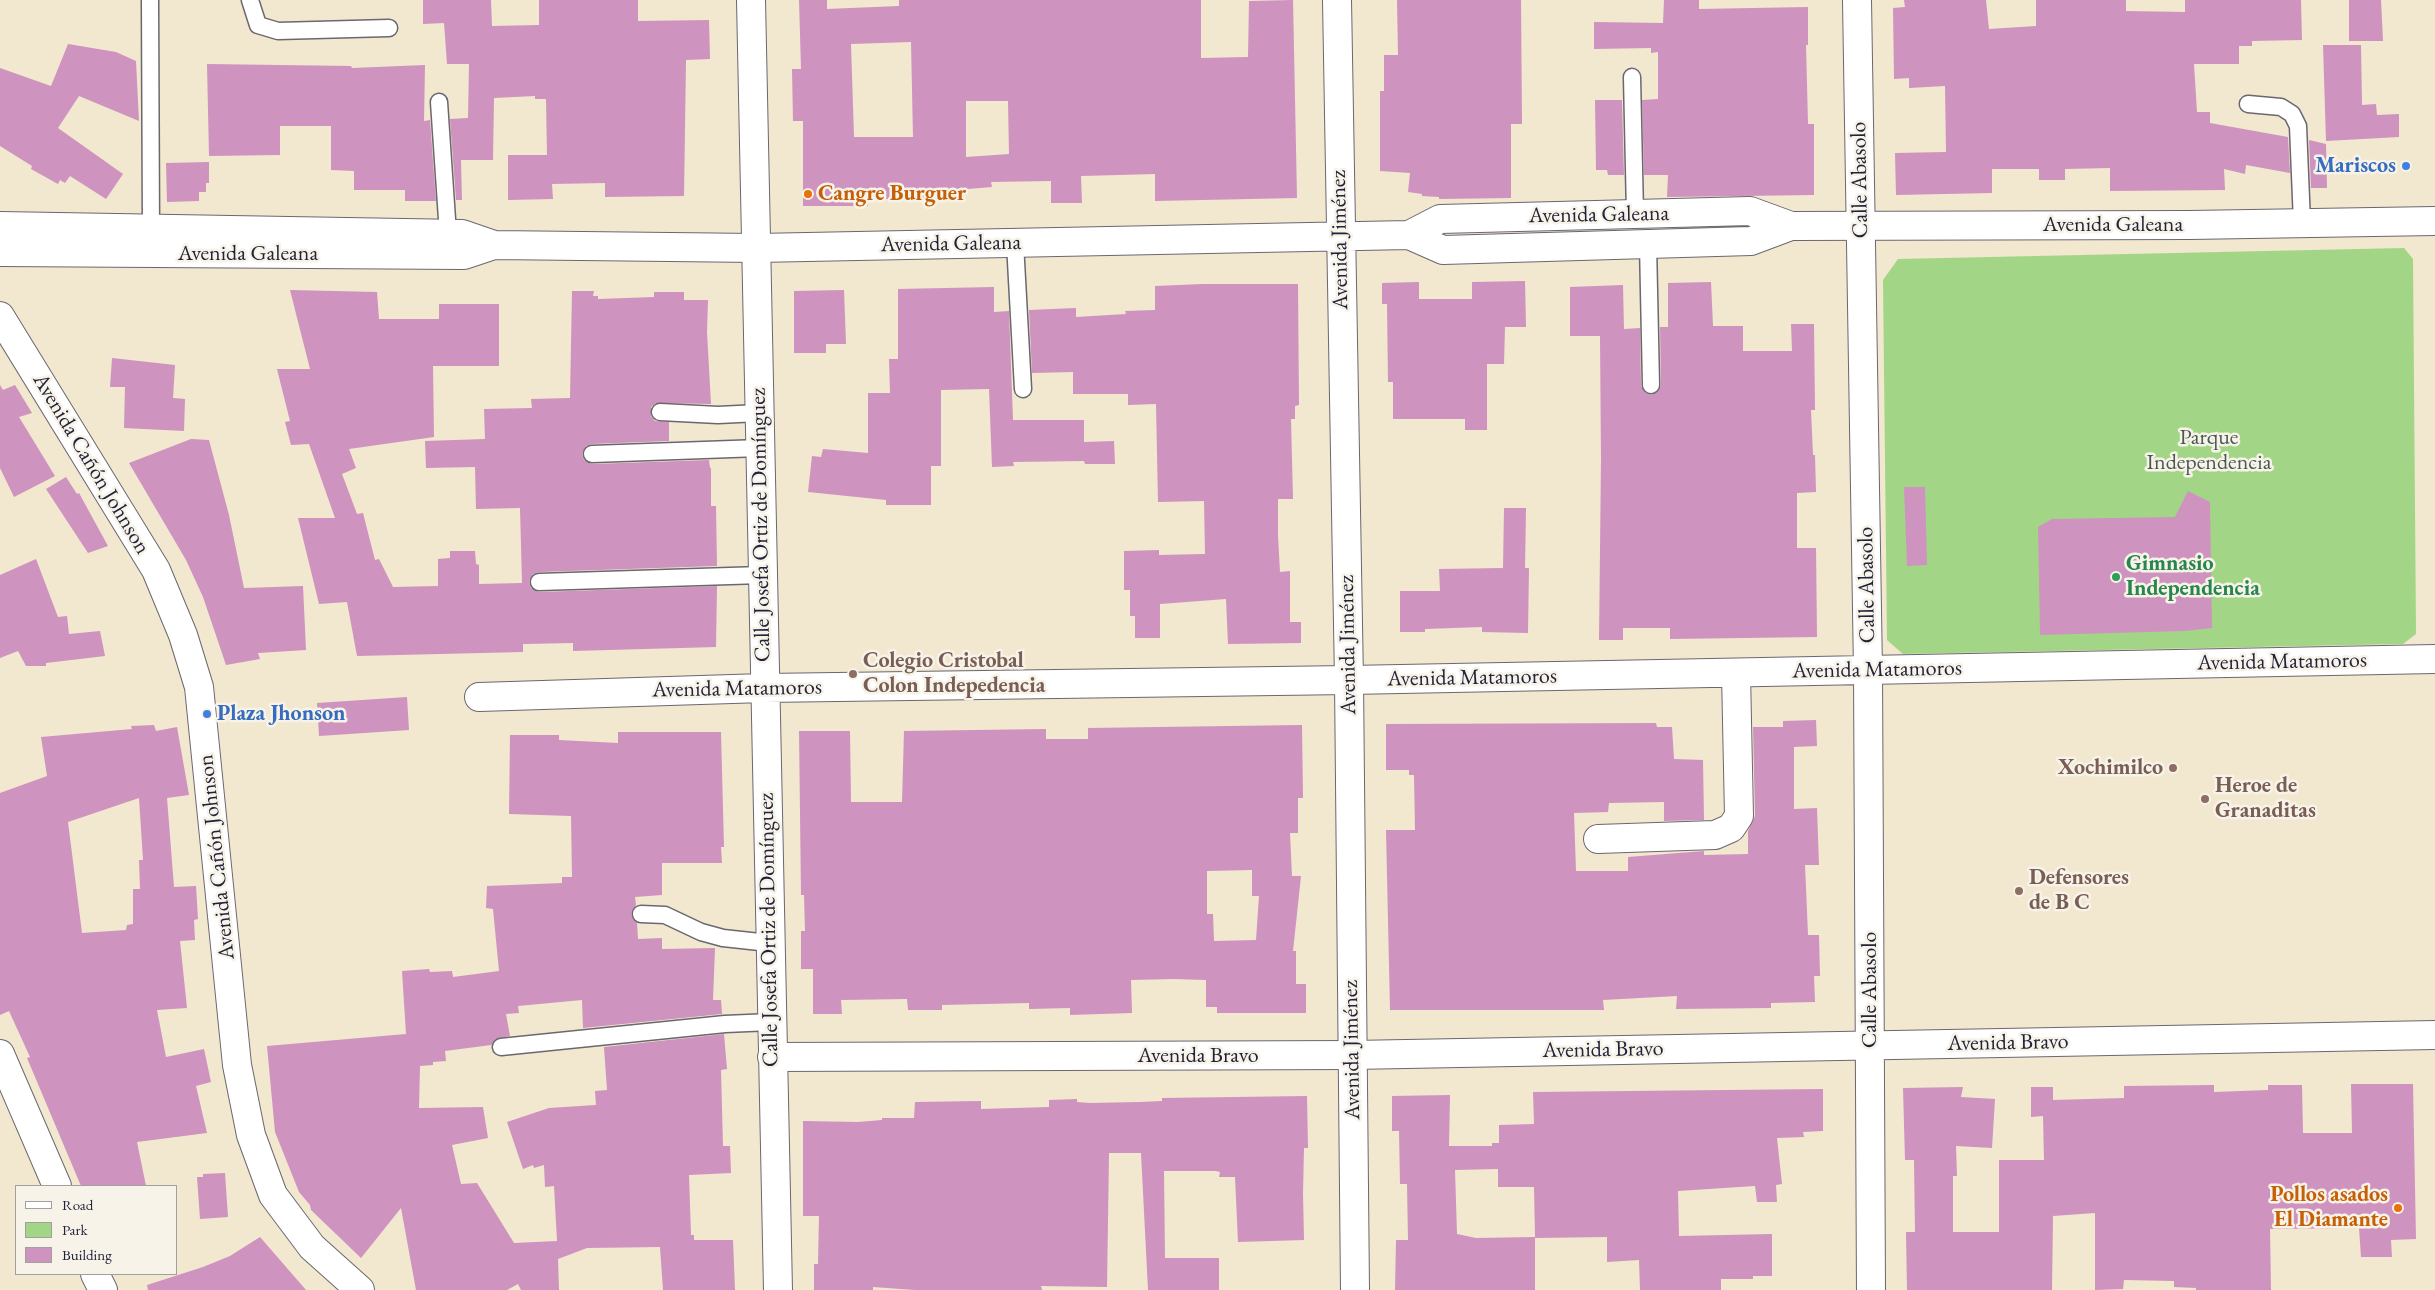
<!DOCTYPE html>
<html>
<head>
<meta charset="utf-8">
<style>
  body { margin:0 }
  #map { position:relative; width:2435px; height:1290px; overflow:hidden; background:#f2e7cf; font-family:"EB Garamond",serif }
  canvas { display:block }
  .legend { position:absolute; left:15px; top:1185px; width:162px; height:90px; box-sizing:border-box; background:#f7f3e8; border:1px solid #a29fa3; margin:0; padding:6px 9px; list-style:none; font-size:15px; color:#22223b }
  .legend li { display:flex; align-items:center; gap:10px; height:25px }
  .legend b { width:25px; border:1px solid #a29fa3 }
</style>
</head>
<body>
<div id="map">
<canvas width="2435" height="1290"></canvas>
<ul class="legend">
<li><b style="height:6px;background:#fff"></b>Road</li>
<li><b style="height:14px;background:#a2d686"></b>Park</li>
<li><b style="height:14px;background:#ce93bf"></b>Building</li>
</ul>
</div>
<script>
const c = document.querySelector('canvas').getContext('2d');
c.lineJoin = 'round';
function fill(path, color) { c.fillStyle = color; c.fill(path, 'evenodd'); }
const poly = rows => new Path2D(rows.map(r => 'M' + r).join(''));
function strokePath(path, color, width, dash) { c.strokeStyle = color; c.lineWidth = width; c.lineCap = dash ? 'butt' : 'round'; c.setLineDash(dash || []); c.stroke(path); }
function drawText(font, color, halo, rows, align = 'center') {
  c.font = font + ' "EB Garamond",serif'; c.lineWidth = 5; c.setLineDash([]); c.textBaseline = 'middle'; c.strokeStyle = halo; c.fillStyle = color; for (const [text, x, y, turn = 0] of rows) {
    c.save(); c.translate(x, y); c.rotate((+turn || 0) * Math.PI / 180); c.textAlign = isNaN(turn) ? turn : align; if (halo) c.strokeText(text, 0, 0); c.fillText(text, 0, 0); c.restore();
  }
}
const green = poly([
  [2404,248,2413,259,2416,634,2403,644,1903,654,1887,640,1883,280,1898,259]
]);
const building = poly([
  [423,0,491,0,492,26,539,25,539,0,638,0,638,21,709,20,710,59,686,60,684,196,605,197,605,183,552,184,553,199,508,200,508,155,547,155,546,99,535,99,535,96,494,98,493,160,461,160,462,200,456,200,450,119,468,118,469,64,447,64,444,23,423,24],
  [799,0,827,0,827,9,899,6,899,0,1201,0,1201,58,1248,57,1249,1,1293,0,1297,198,1155,201,1155,174,1081,176,1082,203,1051,203,1051,181,991,182,992,187,932,192,932,199,867,199,868,206,803,206,803,121,793,121,792,69,801,69],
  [911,42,913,137,854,137,851,44],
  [966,101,1008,101,1009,154,966,157],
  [1397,0,1521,0,1522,124,1511,124,1511,198,1439,199,1439,197,1422,196,1422,194,1408,192,1410,173,1380,171,1380,91,1384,91,1384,55,1398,55],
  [1664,0,1699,0,1699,9,1808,7,1808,45,1806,45,1808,124,1814,124,1814,195,1667,197,1668,175,1644,175,1642,100,1658,99,1658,52,1651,53,1651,48,1594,49,1594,22,1663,23],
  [1904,0,1986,0,1989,29,2036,26,2036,0,2126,0,2126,11,2185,12,2185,0,2301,0,2302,40,2252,41,2252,46,2239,46,2239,64,2194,64,2197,112,2210,112,2210,123,2288,137,2290,173,2246,165,2245,174,2224,169,2225,190,2110,191,2110,168,2065,169,2065,180,2039,180,2039,169,1992,169,1992,193,1896,195,1895,153,1946,152,1945,86,1909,88,1909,78,1894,79,1893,8,1905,7],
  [2349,0,2381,0,2383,41,2349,41],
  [68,44,116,52,136,61,139,121,79,96,58,128,123,174,106,199,70,176,65,183,60,180,58,184,31,169,32,166,0,146,0,68,51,86],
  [2323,45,2361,45,2362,105,2376,104,2377,115,2399,114,2399,137,2326,141],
  [207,64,351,66,352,68,425,65,424,121,430,120,436,201,405,201,405,190,354,190,354,171,331,170,331,126,280,126,280,155,209,156],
  [1595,100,1622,100,1624,175,1608,175,1607,170,1596,170],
  [2309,140,2326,144,2327,188,2311,188],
  [209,162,209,183,206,183,206,192,199,192,199,201,167,202,166,163],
  [1525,281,1526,327,1505,327,1504,364,1487,364,1487,430,1465,430,1465,419,1393,419,1393,382,1388,382,1387,304,1382,304,1382,283,1419,282,1419,299,1472,299,1472,282],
  [1711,282,1713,326,1743,326,1743,351,1792,351,1791,324,1814,324,1815,410,1811,410,1813,455,1815,455,1816,492,1797,493,1797,548,1816,548,1817,637,1670,639,1670,628,1623,628,1623,640,1599,640,1601,460,1600,336,1570,336,1570,287,1623,285,1624,329,1640,328,1641,386,1646,393,1652,395,1659,390,1661,385,1660,327,1668,327,1668,283],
  [1203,284,1298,284,1299,405,1295,406,1295,419,1291,419,1293,499,1278,499,1278,536,1280,572,1290,571,1290,622,1301,622,1301,643,1228,644,1226,599,1160,604,1160,638,1135,638,1135,616,1130,616,1130,590,1124,590,1124,551,1159,550,1159,555,1205,554,1204,501,1158,502,1156,404,1128,405,1128,394,1073,394,1073,372,1032,373,1029,310,1076,308,1076,317,1126,314,1125,311,1155,310,1155,286],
  [994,287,994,312,1009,311,1013,420,1084,420,1084,442,1114,441,1115,464,1085,464,1084,461,1013,462,1014,466,992,467,989,389,941,390,941,466,931,466,931,505,886,505,886,500,808,492,812,456,821,457,823,449,868,453,868,393,890,393,889,359,898,359,898,289],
  [290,290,377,292,379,319,439,319,439,304,499,304,499,366,433,366,434,437,349,449,356,468,342,474,357,514,363,513,375,560,379,559,393,587,438,586,438,559,450,558,450,551,475,551,476,564,479,565,479,584,522,583,520,508,476,509,475,467,426,468,425,441,485,439,484,409,532,408,531,399,570,398,572,291,594,291,593,296,598,296,598,299,654,297,654,292,684,292,684,300,708,300,707,332,711,404,656,403,651,407,651,416,655,421,669,422,669,441,592,444,586,446,582,454,584,460,592,464,709,460,710,468,711,468,711,506,716,506,717,566,539,572,533,574,529,582,531,588,539,592,717,586,716,647,573,651,573,643,523,644,523,652,357,656,347,602,319,604,298,518,335,518,309,444,291,445,285,422,290,421,277,369,310,369],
  [844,290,846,344,826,344,826,353,794,353,794,291],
  [112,358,175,365,173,398,185,399,184,431,124,428,125,387,110,387],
  [0,385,3,390,15,385,32,413,19,417,55,476,14,497,0,468],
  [191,439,209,440,229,515,244,588,303,586,306,650,258,653,260,659,226,665,203,597,186,560,129,463],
  [66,477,77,494,79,493,108,546,88,553,46,489],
  [1904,487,1925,487,1927,565,1907,566],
  [2188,491,2210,502,2212,628,2185,631,2040,635,2038,527,2052,519,2175,517],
  [1504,508,1526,508,1525,568,1529,568,1528,633,1482,632,1482,627,1425,629,1425,632,1400,632,1400,591,1440,591,1439,569,1503,568],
  [36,559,58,617,67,616,69,634,100,631,105,656,46,663,46,666,26,666,18,651,0,658,0,575],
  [407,697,409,730,319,736,317,703],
  [1816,720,1817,746,1794,747,1794,809,1817,808,1819,865,1805,865,1808,935,1819,935,1820,976,1814,976,1815,1002,1771,1003,1771,1008,1676,1009,1677,996,1603,1000,1604,1010,1390,1010,1386,830,1415,830,1414,775,1409,775,1409,770,1386,770,1386,724,1656,723,1657,727,1672,727,1674,759,1703,760,1704,820,1664,821,1664,802,1609,803,1608,812,1574,813,1576,871,1628,871,1628,857,1704,851,1704,855,1748,854,1748,831,1755,816,1753,727,1783,727,1783,721],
  [154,725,156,731,177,727,189,795,167,798,174,887,196,886,198,919,194,920,195,940,180,941,187,1008,157,1010,166,1057,204,1049,211,1082,196,1086,207,1133,137,1142,146,1186,81,1186,27,1058,30,1057,9,1011,0,1015,0,793,47,776,41,737,132,729,131,726],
  [139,798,143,860,139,860,140,889,133,889,133,924,127,925,126,930,82,933,68,822],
  [1302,725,1303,798,1298,798,1298,833,1290,833,1292,876,1301,876,1293,951,1296,951,1296,984,1306,984,1306,1013,1217,1013,1217,1007,1206,1007,1206,980,1174,979,1131,980,1132,1013,1070,1015,1070,1008,1029,1009,1029,1003,942,1005,942,1010,908,1010,907,999,841,1000,842,1014,813,1014,813,969,801,969,801,931,805,931,804,895,801,895,799,731,850,731,851,802,902,802,904,731,1046,729,1046,739,1088,739,1088,728],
  [1252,870,1252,896,1259,896,1256,940,1214,941,1213,914,1207,914,1207,871],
  [618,732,721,732,724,847,721,847,722,863,662,863,662,895,635,897,636,905,631,914,637,923,638,939,662,938,662,949,715,948,713,1000,721,1000,722,1014,583,1028,582,1000,518,1006,519,1013,506,1014,510,1036,496,1039,491,1045,445,1051,446,1061,433,1062,433,1065,420,1066,419,1108,483,1107,488,1138,452,1145,461,1184,477,1183,514,1243,557,1241,554,1186,545,1187,544,1165,534,1168,533,1165,523,1169,507,1122,549,1108,596,1105,595,1091,607,1090,604,1047,724,1034,727,1069,721,1070,723,1146,730,1146,731,1173,689,1175,691,1235,694,1235,694,1240,733,1240,735,1290,663,1290,660,1247,587,1248,558,1259,559,1290,521,1290,518,1284,507,1290,416,1290,401,1208,361,1258,311,1210,310,1205,299,1192,275,1132,267,1046,406,1034,402,971,429,969,430,972,452,971,453,977,499,971,493,909,486,908,487,886,562,883,562,877,572,877,571,816,509,814,510,735,559,735,559,740,618,743],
  [2351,1084,2413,1084,2416,1239,2391,1240,2392,1257,2361,1257,2359,1228,2270,1229,2271,1290,2196,1290,2196,1288,2174,1287,2174,1281,2124,1280,2123,1289,2095,1290,2095,1213,2053,1216,2052,1290,1907,1290,1906,1232,1915,1232,1914,1160,1905,1160,1903,1088,1963,1087,1961,1097,1995,1099,1992,1148,1956,1146,1957,1176,1953,1176,1953,1232,1999,1232,1999,1160,2044,1160,2043,1116,2031,1117,2031,1087,2053,1087,2053,1100,2124,1098,2124,1086,2214,1085,2214,1092,2268,1090,2268,1085,2302,1085,2303,1133,2352,1133],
  [1823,1089,1823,1131,1803,1132,1804,1137,1777,1138,1782,1184,1776,1185,1777,1202,1757,1202,1755,1186,1678,1191,1679,1236,1772,1234,1772,1276,1753,1276,1753,1279,1721,1279,1721,1290,1640,1290,1639,1260,1607,1262,1607,1237,1535,1238,1535,1290,1395,1290,1396,1240,1408,1240,1407,1184,1400,1184,1399,1131,1392,1131,1392,1096,1450,1095,1449,1146,1492,1146,1492,1143,1499,1143,1499,1125,1534,1124,1533,1092],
  [1498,1169,1498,1187,1534,1187,1535,1237,1476,1238,1457,1234,1455,1170],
  [1307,1096,1308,1148,1304,1148,1303,1194,1304,1240,1238,1242,1235,1177,1219,1177,1220,1172,1216,1171,1164,1171,1165,1258,1219,1258,1219,1290,1148,1290,1141,1153,1109,1153,1107,1287,1041,1286,1042,1290,915,1290,873,1287,873,1290,814,1290,814,1264,818,1264,819,1216,803,1216,803,1121,858,1122,882,1120,882,1118,914,1118,915,1102,981,1101,981,1109,1049,1107,1049,1100,1077,1099,1077,1102,1089,1103,1140,1102,1162,1101,1162,1098],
  [225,1173,228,1217,200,1219,197,1177,203,1177,203,1174],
  [260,1237,306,1290,148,1290,147,1285,203,1267,230,1256]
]);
const lane = poly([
  [150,0,151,230],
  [250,0,258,25,278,31,389,28],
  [1632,77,1635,214],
  [439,102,448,234],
  [2248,104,2281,107,2292,114,2298,126,2302,223],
  [1015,243,1023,389],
  [1648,244,1651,385],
  [660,412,718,415,759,413],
  [592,454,760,448],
  [539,582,762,575],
  [641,914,665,915,701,932,723,938,769,943],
  [501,1047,725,1024,771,1022]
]);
const street = poly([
  [751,0,778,1290],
  [1857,0,1868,670,1871,1290],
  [479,697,764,688,1349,680,2435,659],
  [1598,839,1715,835,1731,828,1739,816,1736,673],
  [772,1057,1352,1055,2435,1035]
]);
const secondary = poly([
  [1337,0,1349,680,1355,1290],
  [0,226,462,234,494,245,757,248,1409,235,1443,250,1751,241,1791,226,2189,225,2435,221],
  [1409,235,1440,219,1635,214,1750,211,1791,226],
  [0,252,464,255,494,245],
  [0,316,156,570,183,635,199,687,237,1065,251,1135,273,1195,312,1247,360,1290],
  [0,1054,57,1186],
  [95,1274,103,1290]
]);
const markers = [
  [2406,166,5,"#3f7fe0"],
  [808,194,5,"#e8710a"],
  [2116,577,5,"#2e9e5b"],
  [853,674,5,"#8d6e63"],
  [207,714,5,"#3f7fe0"],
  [2173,768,5,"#8d6e63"],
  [2205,799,5,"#8d6e63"],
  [2019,891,5,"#8d6e63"],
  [2398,1208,5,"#e8710a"]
];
const shopNames = [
  ["Mariscos",2396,166],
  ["Plaza Jhonson",217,714,"left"]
];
const streetNames = [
  ["Calle Abasolo",1860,180,-91],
  ["Avenida Galeana",1599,215,-1],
  ["Avenida Galeana",2113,225],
  ["Avenida Jiménez",1340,240,-91],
  ["Avenida Galeana",951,244,-1],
  ["Avenida Galeana",248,254],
  ["Avenida Cañón Johnson",91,464,59],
  ["Calle Josefa Ortiz de Domínguez",761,525,-91],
  ["Calle Abasolo",1867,585,-91],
  ["Avenida Jiménez",1348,645,-91],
  ["Avenida Matamoros",2282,662,-1],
  ["Avenida Matamoros",1877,670,-1],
  ["Avenida Matamoros",1472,678,-1],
  ["Avenida Matamoros",737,689,-1],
  ["Avenida Cañón Johnson",217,857,-96],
  ["Calle Josefa Ortiz de Domínguez",769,930,-91],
  ["Calle Abasolo",1870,990,-90],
  ["Avenida Bravo",2008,1043,-1],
  ["Avenida Jiménez",1352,1050,-91],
  ["Avenida Bravo",1603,1050,-1],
  ["Avenida Bravo",1198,1056]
];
const foodNames = [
  ["Cangre Burguer",818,194],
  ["Pollos asados",2388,1195,"right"],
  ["El Diamante",2388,1220,"right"]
];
const parkNames = [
  ["Parque",2209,438],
  ["Independencia",2209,463]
];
const leisureNames = [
  ["Gimnasio",2126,564],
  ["Independencia",2126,589]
];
const educationNames = [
  ["Colegio Cristobal",863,661],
  ["Colon Indepedencia",863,686],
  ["Xochimilco",2163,768,"right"],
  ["Heroe de",2215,786],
  ["Granaditas",2215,811],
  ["Defensores",2029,878],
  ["de B C",2029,903]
];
fill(green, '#a2d686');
fill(building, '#ce93bf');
strokePath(lane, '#6b676f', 19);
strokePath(street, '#6b676f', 30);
strokePath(secondary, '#6b676f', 30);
strokePath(lane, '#fff', 16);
strokePath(street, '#fff', 28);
strokePath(secondary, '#fff', 28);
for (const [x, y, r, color] of markers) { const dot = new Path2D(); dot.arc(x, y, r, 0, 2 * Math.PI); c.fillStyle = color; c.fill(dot); strokePath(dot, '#f7f3e8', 2); }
drawText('bold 22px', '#366cbe', '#f7f3e8', shopNames, 'right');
drawText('22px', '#22223b', '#f7f3e8', streetNames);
drawText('bold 22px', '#c56008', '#f7f3e8', foodNames, 'left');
drawText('22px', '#485852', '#f7f3e8', parkNames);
drawText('bold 22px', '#27864d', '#f7f3e8', leisureNames, 'left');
drawText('bold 22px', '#785e54', '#f7f3e8', educationNames, 'left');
</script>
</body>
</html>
